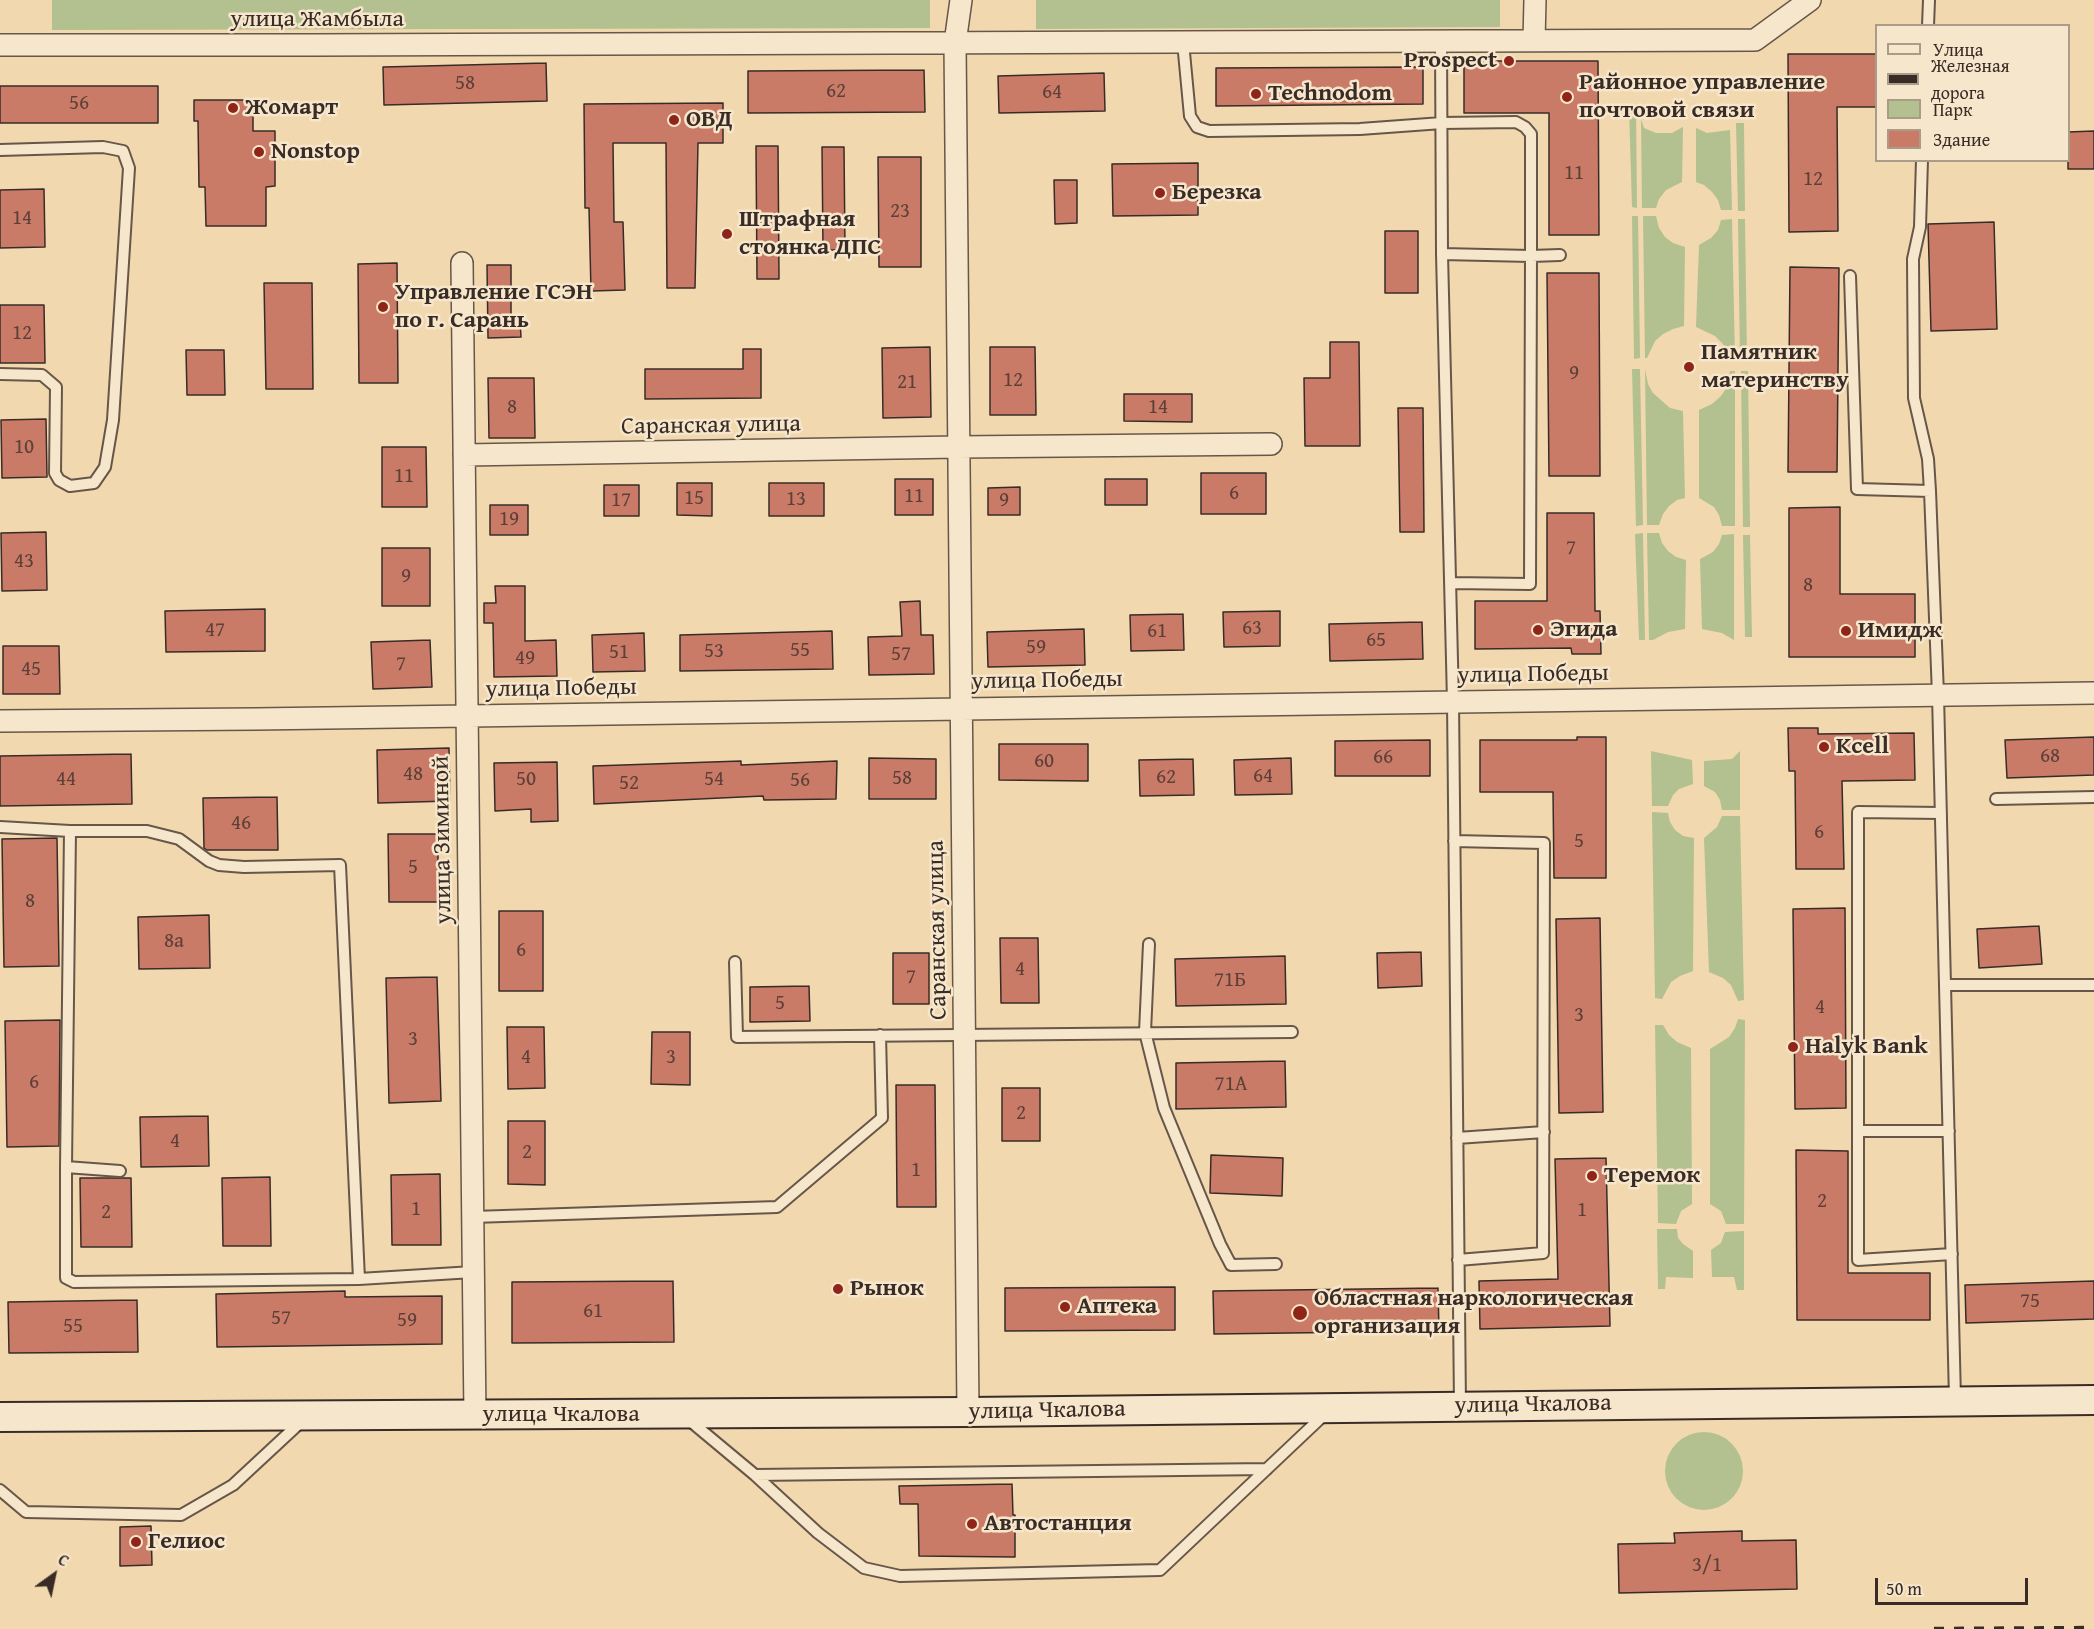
<!DOCTYPE html>
<html>
<head>
<meta charset="utf-8">
<style>
  body { margin:0 }
  #map { position:relative; width:2094px; height:1629px; overflow:hidden; background:#f1d8af; font-family:"Gentium Book Plus",serif }
  canvas { display:block }
  .legend { position:absolute; left:1875px; top:24px; width:195px; height:138px; box-sizing:border-box; background:#f6e6cb; border:2px solid #aa9c89; margin:0; padding:8px 10px; list-style:none; font-size:18px; color:#392c27 }
  .legend li { display:flex; align-items:center; gap:12px; height:30px }
  .legend b { width:30px; border:2px solid #aa9c89 }
  .north { position:absolute; left:24px; top:1545px; width:60px; height:60px; -webkit-text-stroke:4px #f6e6cb; paint-order:stroke; rotate:33deg; font-size:16px; font-weight:700; line-height:24px; text-align:center; color:#392c27 }
  .north::after { content:''; display:block; margin:auto; width:21px; height:27px; background:#392c27; clip-path:polygon(50% 0,100% 100%,50% 72%,0 100%) }
  .scale { position:absolute; left:1875px; top:1578px; width:153px; height:27px; box-sizing:border-box; border:3px solid #392c27; border-top:0; padding-left:8px; font-size:18px; line-height:21px; white-space:nowrap; color:#392c27; -webkit-text-stroke:4px #f6e6cb; paint-order:stroke }
</style>
</head>
<body>
<div id="map">
<canvas width="2094" height="1629"></canvas>
<ul class="legend">
<li><b style="height:8px;background:#f6e6cb"></b>Улица</li>
<li><b style="height:8px;background:#392c27"></b>Железная дорога</li>
<li><b style="height:16px;background:#b3c090"></b>Парк</li>
<li><b style="height:16px;background:#c97b68"></b>Здание</li>
</ul>
<div class="north">С</div>
<div class="scale">50 m</div>
</div>
<script>
const c = document.querySelector('canvas').getContext('2d');
c.lineJoin = 'round';
function fill(path, color) { c.fillStyle = color; c.fill(path, 'evenodd'); }
const poly = rows => new Path2D(rows.map(r => 'M' + r).join(''));
function strokePath(path, color, width, dash) { c.strokeStyle = color; c.lineWidth = width; c.lineCap = dash ? 'butt' : 'round'; c.setLineDash(dash || []); c.stroke(path); }
function drawText(font, color, halo, rows, align = 'center') {
  c.font = font + ' "Gentium Book Plus",serif'; c.lineWidth = 5; c.setLineDash([]); c.textBaseline = 'middle'; c.strokeStyle = halo; c.fillStyle = color; for (const [text, x, y, turn = 0] of rows) {
    c.save(); c.translate(x, y); c.rotate((+turn || 0) * Math.PI / 180); c.textAlign = isNaN(turn) ? turn : align; if (halo) c.strokeText(text, 0, 0); c.fillText(text, 0, 0); c.restore();
  }
}
const green = poly([
  [52,0,930,0,930,28,52,30],
  [1036,0,1500,0,1500,27,1036,29],
  [1636,106,1637,208,1632,207,1629,107],
  [1641,119,1644,128,1656,133,1672,133,1683,127,1682,182,1666,190,1659,199,1656,208,1642,208],
  [1736,123,1744,123,1745,211,1738,211],
  [1696,128,1707,133,1730,130,1732,210,1721,210,1718,200,1712,192,1704,185,1696,182],
  [1632,216,1638,216,1640,358,1634,359],
  [1643,216,1656,216,1659,228,1665,237,1673,243,1685,247,1684,326,1673,329,1663,334,1655,341,1647,358,1645,358],
  [1732,219,1735,359,1729,359,1723,344,1715,336,1696,327,1699,245,1711,238,1718,230,1721,220],
  [1738,219,1745,219,1747,360,1740,360],
  [1632,369,1640,369,1643,525,1636,526],
  [1645,369,1648,384,1653,393,1670,408,1683,411,1685,498,1677,500,1669,506,1663,514,1659,525,1647,525],
  [1730,371,1735,371,1735,526,1722,526,1719,515,1714,507,1699,498,1699,410,1712,404,1721,396,1727,387],
  [1741,371,1748,371,1750,527,1743,527],
  [1643,533,1645,640,1639,640,1635,534],
  [1647,533,1659,533,1662,543,1668,551,1676,557,1686,560,1685,629,1668,632,1653,640,1649,640],
  [1734,534,1734,640,1722,633,1702,629,1700,559,1713,552,1719,544,1722,535],
  [1743,535,1750,535,1752,637,1745,637],
  [1651,751,1692,760,1693,784,1679,789,1673,795,1668,806,1652,806],
  [1740,751,1740,810,1722,810,1720,800,1715,792,1704,786,1704,761,1732,759],
  [1652,812,1668,813,1670,822,1675,830,1683,836,1694,838,1693,971,1680,976,1671,982,1662,999,1655,998],
  [1722,816,1740,816,1744,1000,1738,1001,1731,985,1723,978,1709,972,1704,838,1717,827],
  [1738,1019,1745,1020,1744,1224,1726,1224,1721,1211,1710,1204,1710,1049,1729,1037,1735,1028],
  [1655,1025,1663,1025,1669,1035,1677,1042,1691,1048,1692,1204,1681,1211,1676,1224,1658,1223],
  [1657,1229,1677,1229,1678,1238,1683,1244,1693,1251,1693,1278,1666,1277,1665,1289,1658,1289],
  [1744,1231,1744,1290,1737,1290,1734,1277,1712,1277,1711,1250,1721,1243,1725,1232],
  '1665 1471a39 39 0 1 1 78 0a39 39 0 1 1-78 0Z'
]);
const building = poly([
  [1788,54,1876,54,1876,107,1837,107,1838,231,1789,232,1788,54],
  [1464,61,1598,61,1599,235,1549,235,1549,113,1464,113,1464,61],
  [546,63,547,101,384,105,383,67,546,63],
  [1423,67,1423,104,1216,106,1216,68,1423,67],
  [924,70,925,112,748,113,748,71,924,70],
  [1104,73,1105,111,999,113,998,76,1104,73],
  [0,86,158,86,158,123,0,123,0,86],
  [194,100,253,100,253,131,275,131,275,186,266,187,266,226,206,226,205,187,199,187,198,121,194,121,194,100],
  [723,103,723,143,698,143,695,288,667,288,666,143,613,143,614,222,623,222,625,290,591,291,589,208,585,208,584,104,723,103],
  [2094,131,2094,169,2068,169,2068,132,2094,131],
  [756,146,778,146,779,279,757,279,756,146],
  [822,147,844,147,845,250,823,250,822,147],
  [878,157,921,157,921,267,879,267,878,157],
  [1198,163,1198,215,1113,216,1112,164,1198,163],
  [1054,180,1077,180,1077,223,1055,224,1054,180],
  [44,189,45,247,0,248,0,190,44,189],
  [1994,222,1997,329,1931,331,1928,224,1994,222],
  [1385,231,1418,231,1418,293,1385,293,1385,231],
  [397,263,398,383,359,383,358,264,397,263],
  [487,265,511,265,511,321,520,321,521,337,488,338,487,265],
  [1790,267,1839,268,1837,472,1788,472,1790,267],
  [1547,273,1599,273,1600,476,1549,476,1547,273],
  [264,283,312,283,313,389,266,389,264,283],
  [0,305,44,305,45,363,0,363,0,305],
  [1330,342,1359,342,1360,446,1305,446,1304,378,1330,378,1330,342],
  [930,347,931,417,883,418,882,348,930,347],
  [990,347,1035,347,1036,415,990,415,990,347],
  [743,349,761,349,761,398,645,399,645,369,743,369,743,349],
  [186,350,224,350,225,395,187,395,186,350],
  [488,378,534,378,535,438,489,438,488,378],
  [1124,394,1192,394,1192,422,1124,421,1124,394],
  [1398,408,1423,408,1424,532,1400,532,1398,408],
  [46,419,47,477,2,478,1,420,46,419],
  [382,447,426,447,427,507,382,507,382,447],
  [1201,473,1266,473,1266,514,1201,514,1201,473],
  [895,479,933,479,933,515,895,515,895,479],
  [1105,479,1147,479,1147,505,1105,505,1105,479],
  [677,483,712,483,712,516,677,515,677,483],
  [769,483,824,483,824,516,769,516,769,483],
  [604,485,639,485,639,516,604,516,604,485],
  [1020,487,1020,515,988,515,988,488,1020,487],
  [490,505,528,505,528,535,490,535,490,505],
  [1840,507,1840,594,1915,594,1915,657,1789,657,1789,508,1840,507],
  [1547,513,1594,513,1595,611,1600,611,1601,654,1572,654,1571,648,1475,649,1475,601,1547,601,1547,513],
  [46,532,47,590,2,591,1,533,46,532],
  [382,548,430,548,430,606,382,606,382,548],
  [495,586,525,586,525,641,556,640,557,676,494,677,493,623,484,623,484,603,496,603,495,586],
  [920,601,921,635,933,635,934,674,869,675,868,637,902,636,900,602,920,601],
  [265,609,265,651,166,652,165,611,265,609],
  [1280,611,1280,646,1224,647,1223,612,1280,611],
  [1183,614,1184,650,1131,651,1130,615,1183,614],
  [1422,622,1423,659,1330,661,1329,624,1422,622],
  [1084,629,1085,665,988,667,987,632,1084,629],
  [832,631,833,669,680,671,680,635,832,631],
  [644,633,645,671,593,672,592,635,644,633],
  [430,640,432,687,373,689,371,642,430,640],
  [3,646,59,646,60,694,3,694,3,646],
  [1788,728,1818,728,1818,734,1914,733,1915,780,1842,781,1844,869,1796,869,1795,771,1789,771,1788,728],
  [1577,737,1606,737,1606,878,1554,878,1553,792,1480,792,1480,740,1577,740,1577,737],
  [2094,737,2094,775,2007,778,2005,740,2094,737],
  [1430,740,1430,776,1335,776,1335,741,1430,740],
  [999,744,1088,744,1088,781,999,780,999,744],
  [449,748,450,801,378,803,377,750,449,748],
  [131,754,132,804,0,806,0,756,131,754],
  [869,758,936,759,936,799,869,799,869,758],
  [1291,758,1292,794,1235,795,1234,760,1291,758],
  [1193,759,1194,795,1140,796,1139,760,1193,759],
  [741,761,741,765,837,761,836,799,764,800,763,796,594,804,593,766,741,761],
  [557,762,558,821,531,822,531,809,495,811,494,763,557,762],
  [277,797,278,850,207,850,204,848,203,798,277,797],
  [388,834,438,834,438,902,389,902,388,834],
  [57,838,59,966,4,967,2,839,57,838],
  [1845,908,1846,1108,1795,1109,1793,909,1845,908],
  [499,911,543,911,543,991,499,991,499,911],
  [209,915,210,968,139,969,138,917,209,915],
  [1600,918,1603,1112,1559,1113,1556,919,1600,918],
  [2039,926,2042,964,1979,968,1977,929,2039,926],
  [1000,938,1038,938,1039,1003,1001,1003,1000,938],
  [1421,952,1422,986,1378,988,1377,953,1421,952],
  [893,953,929,953,929,1004,893,1004,893,953],
  [1285,956,1286,1004,1176,1006,1175,959,1285,956],
  [437,977,441,1101,389,1103,386,978,437,977],
  [809,986,810,1021,750,1022,750,987,809,986],
  [60,1020,59,1146,7,1147,5,1021,60,1020],
  [507,1027,544,1027,545,1088,508,1089,507,1027],
  [652,1032,690,1032,690,1085,651,1084,652,1032],
  [1285,1061,1286,1107,1176,1109,1176,1063,1285,1061],
  [896,1085,935,1085,936,1207,897,1207,896,1085],
  [1002,1088,1040,1088,1040,1141,1002,1141,1002,1088],
  [208,1116,209,1166,141,1167,140,1117,208,1116],
  [508,1121,545,1121,545,1185,508,1184,508,1121],
  [1796,1150,1848,1151,1848,1273,1930,1273,1930,1320,1797,1320,1796,1150],
  [1211,1155,1283,1158,1282,1196,1210,1193,1211,1155],
  [1606,1158,1610,1326,1480,1329,1479,1281,1558,1279,1555,1159,1606,1158],
  [440,1174,441,1245,392,1245,391,1175,440,1174],
  [270,1177,271,1246,223,1246,222,1178,270,1177],
  [80,1178,131,1178,132,1247,81,1247,80,1178],
  [673,1281,674,1342,512,1343,512,1282,673,1281],
  [2094,1281,2094,1319,1966,1323,1965,1285,2094,1281],
  [1175,1287,1175,1330,1005,1331,1005,1288,1175,1287],
  [1438,1288,1439,1331,1214,1334,1213,1291,1438,1288],
  [345,1291,345,1297,442,1296,442,1344,217,1347,216,1294,345,1291],
  [137,1300,138,1352,9,1353,8,1302,137,1300],
  [1012,1484,1013,1515,1015,1515,1015,1557,919,1556,918,1504,900,1504,899,1486,1012,1484],
  [151,1526,152,1565,120,1566,120,1527,151,1526],
  [1742,1531,1742,1541,1796,1540,1797,1589,1619,1593,1618,1544,1675,1543,1674,1533,1742,1531]
]);
const lane = poly([
  [1928,26,1929,0],
  [1441,41,1442,254,1453,701,1460,1406],
  [1183,42,1190,116,1197,127,1209,131,1360,129,1442,123,1516,122,1525,127,1531,134,1531,256,1560,255],
  [0,150,103,147,123,151,129,168,113,420,105,467,94,483,70,486,59,480,55,473,56,387,42,375,0,374],
  [1922,160,1920,227,1913,259,1914,398,1928,459,1930,491,1938,695,1955,1399],
  [1442,254,1531,256,1530,584,1451,583],
  [1850,276,1857,489,1930,491],
  [1996,799,2094,797],
  [1941,813,1858,812,1858,1260,1952,1254],
  [0,827,70,831,147,831,179,839,209,861,219,865,244,867,340,865,359,1279],
  [70,831,66,1167,120,1171],
  [1454,841,1544,843,1543,1253,1458,1260],
  [1149,944,1145,1032,1164,1108,1220,1244,1231,1265,1276,1264],
  [735,962,737,1037,1292,1032],
  [1946,985,2094,985],
  [1858,1131,1949,1131],
  [1457,1138,1544,1132],
  [66,1167,66,1278,74,1282,359,1279,473,1272],
  [473,1217,777,1207,882,1118,880,1035],
  [689,1420,755,1475,818,1533,864,1568,900,1576,1160,1570,1326,1413],
  [755,1475,1267,1469],
  [0,1490,26,1512,181,1515,233,1485,303,1420]
]);
const street = poly([
  [961,0,955,43,968,1412],
  [1534,41,1535,0],
  [0,45,314,45,1755,40,1810,0],
  [462,263,475,1416],
  [464,455,958,447,1271,444],
  [0,721,256,719,2094,693]
]);
const secondary = poly([
  [0,1417,968,1412,2094,1400]
]);
const rail = poly([
  [1934,1629,2094,1628]
]);
const markers = [
  [1509,61,6,"#8f2418"],
  [1256,94,6,"#8f2418"],
  [1567,97,6,"#8f2418"],
  [233,108,6,"#8f2418"],
  [674,120,6,"#8f2418"],
  [259,152,6,"#8f2418"],
  [1160,193,6,"#8f2418"],
  [727,234,6,"#8f2418"],
  [383,307,6,"#8f2418"],
  [1689,367,6,"#8f2418"],
  [1538,630,6,"#8f2418"],
  [1846,631,6,"#8f2418"],
  [1824,747,6,"#8f2418"],
  [1793,1047,6,"#8f2418"],
  [1592,1176,6,"#8f2418"],
  [838,1289,6,"#8f2418"],
  [1065,1307,6,"#8f2418"],
  [1300,1313,8,"#8f2418"],
  [972,1524,6,"#8f2418"],
  [136,1542,6,"#8f2418"]
];
const numberNames = [
  ["58",465,84],
  ["62",836,92],
  ["64",1052,93],
  ["56",79,104],
  ["11",1574,174],
  ["12",1813,180],
  ["23",900,212],
  ["14",22,219],
  ["12",22,334],
  ["9",1574,374],
  ["12",1013,381],
  ["21",907,383],
  ["8",512,408],
  ["14",1158,408],
  ["10",24,448],
  ["11",404,477],
  ["6",1234,494],
  ["11",914,497],
  ["15",694,499],
  ["13",796,500],
  ["17",621,501],
  ["9",1004,501],
  ["19",509,520],
  ["7",1571,549],
  ["43",24,562],
  ["9",406,577],
  ["8",1808,586],
  ["63",1252,629],
  ["47",215,631],
  ["61",1157,632],
  ["65",1376,641],
  ["59",1036,648],
  ["55",800,651],
  ["53",714,652],
  ["51",619,653],
  ["57",901,655],
  ["49",525,659],
  ["7",401,665],
  ["45",31,670],
  ["68",2050,757],
  ["66",1383,758],
  ["60",1044,762],
  ["48",413,775],
  ["64",1263,777],
  ["62",1166,778],
  ["58",902,779],
  ["44",66,780],
  ["50",526,780],
  ["54",714,780],
  ["56",800,781],
  ["52",629,784],
  ["46",241,824],
  ["6",1819,833],
  ["5",1579,842],
  ["5",413,868],
  ["8",30,902],
  ["8а",174,942],
  ["6",521,951],
  ["4",1020,970],
  ["7",911,978],
  ["71Б",1230,981],
  ["5",780,1004],
  ["4",1820,1008],
  ["3",1579,1016],
  ["3",413,1040],
  ["4",526,1058],
  ["3",671,1058],
  ["6",34,1083],
  ["71А",1231,1085],
  ["2",1021,1114],
  ["4",175,1142],
  ["2",527,1153],
  ["1",916,1171],
  ["2",1822,1202],
  ["1",416,1210],
  ["1",1582,1211],
  ["2",106,1213],
  ["75",2030,1302],
  ["61",593,1312],
  ["57",281,1319],
  ["59",407,1321],
  ["55",73,1327],
  ["3/1",1707,1566]
];
const streetNames = [
  ["улица Жамбыла",317,20],
  ["Саранская улица",711,426,-1],
  ["улица Победы",1533,675,-1],
  ["улица Победы",1047,681,-1],
  ["улица Победы",561,689,-1],
  ["улица Зиминой",443,840,-91],
  ["Саранская улица",938,930,-91],
  ["улица Чкалова",1533,1405,-1],
  ["улица Чкалова",1047,1411,-1],
  ["улица Чкалова",561,1415]
];
const poiNames = [
  ["Prospect",1497,61,"right"],
  ["Районное управление",1579,83],
  ["почтовой связи",1579,111],
  ["Technodom",1268,94],
  ["Жомарт",245,108],
  ["ОВД",686,120],
  ["Nonstop",271,152],
  ["Березка",1172,193],
  ["Штрафная",739,220],
  ["стоянка ДПС",739,248],
  ["Управление ГСЭН",395,293],
  ["по г. Сарань",395,321],
  ["Памятник",1701,353],
  ["материнству",1701,381],
  ["Эгида",1550,630],
  ["Имидж",1858,631],
  ["Kcell",1836,747],
  ["Halyk Bank",1805,1047],
  ["Теремок",1604,1176],
  ["Рынок",850,1289],
  ["Областная наркологическая",1314,1299],
  ["организация",1314,1327],
  ["Аптека",1077,1307],
  ["Автостанция",984,1524],
  ["Гелиос",148,1542]
];
fill(green, '#b3c090');
fill(building, '#c97b68');
strokePath(building, '#392c27', 1.5);
strokePath(lane, '#675749', 14);
strokePath(street, '#675749', 24);
strokePath(secondary, '#392c27', 32);
strokePath(lane, '#f6e6cb', 10);
strokePath(street, '#f6e6cb', 21);
strokePath(secondary, '#f6e6cb', 28);
strokePath(rail, '#392c27', 4.5, [10, 10]);
for (const [x, y, r, color] of markers) { const dot = new Path2D(); dot.arc(x, y, r, 0, 2 * Math.PI); c.fillStyle = color; c.fill(dot); strokePath(dot, '#f6e6cb', 2); }
drawText('21px', '#5d4037', null, numberNames);
drawText('24px', '#392c27', '#f6e6cb', streetNames);
drawText('bold 24px', '#392c27', '#f6e6cb', poiNames, 'left');
</script>
</body>
</html>
